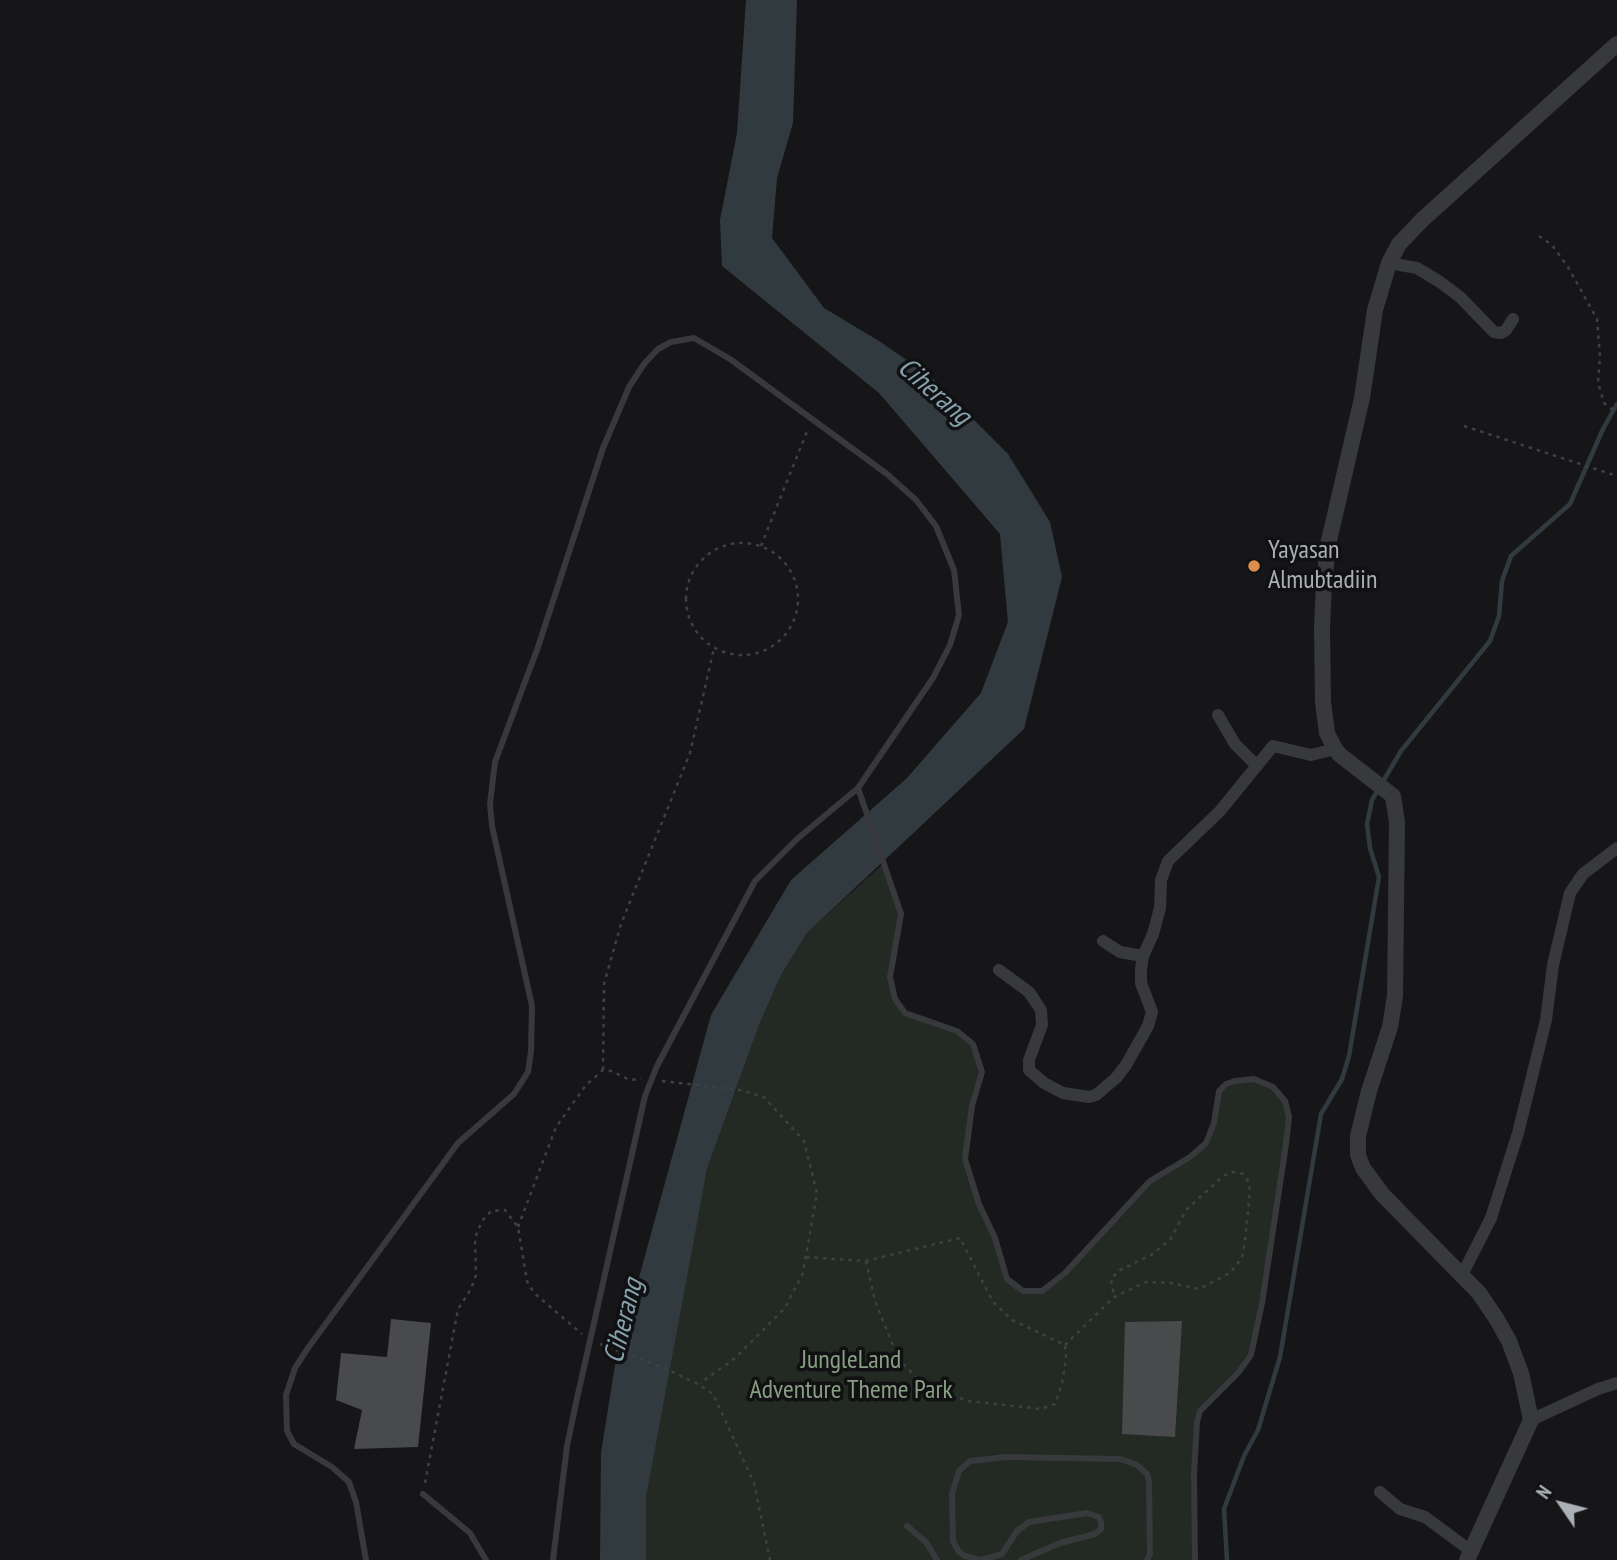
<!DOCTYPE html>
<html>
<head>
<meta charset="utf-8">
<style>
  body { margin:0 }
  #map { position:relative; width:1617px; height:1560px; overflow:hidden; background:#161618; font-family:"PT Sans Narrow",sans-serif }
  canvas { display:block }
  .north { position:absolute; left:1526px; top:1469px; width:70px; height:70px; -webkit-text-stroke:5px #111113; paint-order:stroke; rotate:305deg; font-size:19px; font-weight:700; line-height:28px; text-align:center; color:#aab0b6 }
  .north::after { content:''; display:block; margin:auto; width:24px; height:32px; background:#aab0b6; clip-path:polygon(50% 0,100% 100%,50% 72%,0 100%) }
</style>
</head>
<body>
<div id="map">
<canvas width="1617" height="1560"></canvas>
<div class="north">N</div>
</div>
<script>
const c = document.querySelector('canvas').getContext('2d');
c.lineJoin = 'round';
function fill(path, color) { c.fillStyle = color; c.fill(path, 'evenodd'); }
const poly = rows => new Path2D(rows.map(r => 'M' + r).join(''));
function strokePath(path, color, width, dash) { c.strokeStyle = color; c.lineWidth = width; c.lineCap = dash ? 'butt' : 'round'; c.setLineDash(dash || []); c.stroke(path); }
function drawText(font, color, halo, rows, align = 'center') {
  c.font = font + ' "PT Sans Narrow",sans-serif'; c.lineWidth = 7; c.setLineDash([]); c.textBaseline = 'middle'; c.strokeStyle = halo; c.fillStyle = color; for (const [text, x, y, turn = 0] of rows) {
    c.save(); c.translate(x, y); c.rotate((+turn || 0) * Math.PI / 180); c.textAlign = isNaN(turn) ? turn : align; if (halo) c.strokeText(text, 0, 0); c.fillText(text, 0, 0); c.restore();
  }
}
const green = poly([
  [884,863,901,914,890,977,895,999,905,1013,957,1031,973,1044,982,1072,971,1115,965,1159,995,1238,1007,1279,1023,1291,1042,1291,1065,1273,1150,1181,1206,1144,1219,1091,1226,1084,1254,1079,1273,1087,1285,1101,1289,1117,1251,1355,1200,1411,1197,1422,1195,1560,646,1560,646,1497,671,1336,707,1169,759,1025,781,975,807,933]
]);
const water = poly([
  [746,0,772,0,770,31,774,0,797,0,793,123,777,178,772,238,824,308,879,341,930,376,1008,454,1050,522,1062,577,1024,729,807,933,781,975,759,1025,707,1169,646,1497,646,1560,600,1560,601,1453,615,1365,711,1015,791,880,907,778,981,693,1008,622,1000,534,879,393,722,266,720,220,737,133]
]);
const stream = poly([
  [767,76,772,0],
  [1227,1560,1224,1509,1244,1456,1258,1430,1280,1357,1321,1114,1342,1079,1349,1056,1379,877,1370,848,1367,824,1372,800,1401,751,1490,641,1499,616,1502,581,1511,556,1570,504,1603,429,1617,404]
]);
const building = poly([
  [391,1319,431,1323,418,1447,354,1449,362,1410,336,1400,341,1353,387,1357],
  [1182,1321,1175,1437,1122,1434,1125,1322]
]);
const path = poly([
  [1539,236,1552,245,1568,267,1597,319,1600,357,1598,382,1604,403,1617,413],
  [1464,426,1617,476],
  '686 599a56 56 0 1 1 112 0a56 56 0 1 1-112 0Z',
  [761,546,808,429],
  [603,1070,604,984,621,924,690,753,714,648],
  [662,1081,740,1090,764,1097,804,1141,817,1193,803,1273,785,1308,734,1359,700,1383],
  [518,1227,556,1127,586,1085,603,1070,611,1071,630,1080,641,1079],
  [806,1257,866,1261,960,1238,993,1302,1012,1320,1065,1345,1066,1358,1062,1384,1055,1404,1041,1409,968,1401,924,1385,899,1360,875,1301,866,1261],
  [600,1344,664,1368,698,1384,713,1394,754,1483,770,1560],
  [1065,1345,1114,1297,1146,1282,1171,1283,1199,1289,1230,1273,1242,1258,1245,1241,1250,1190,1248,1181,1243,1174,1233,1172,1223,1176,1186,1210,1170,1240,1151,1255,1120,1270,1111,1279,1114,1297],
  [425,1483,458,1309,471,1289,476,1275,475,1238,482,1221,491,1211,505,1210,518,1227,527,1281,534,1293,582,1334]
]);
const service = poly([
  [858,788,901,914,890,977,895,999,905,1013,957,1031,973,1044,982,1072,972,1106,965,1159,979,1204,995,1238,1007,1279,1023,1291,1042,1291,1065,1273,1150,1181,1190,1157,1206,1143,1214,1123,1219,1091,1226,1084,1235,1081,1254,1079,1273,1087,1285,1101,1289,1117,1286,1144,1262,1303,1251,1355,1238,1373,1200,1411,1197,1422,1194,1474,1195,1560],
  [423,1494,470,1533,486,1560],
  [907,1526,926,1542,937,1560],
  [366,1560,356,1502,349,1482,332,1467,294,1444,287,1431,286,1395,295,1368,308,1348,458,1143,514,1094,528,1072,531,1051,532,1006,492,826,490,804,495,762,538,647,603,448,629,387,644,364,658,349,671,342,694,338,730,359,887,474,916,500,936,526,954,570,959,615,950,645,933,678,858,788,797,839,755,881,657,1066,645,1096,576,1403,567,1446,553,1560],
  [1021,1560,1060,1543,1095,1534,1101,1529,1101,1522,1099,1517,1087,1513,1029,1522,1017,1531,1002,1554,981,1560,965,1556,959,1552,953,1541,952,1494,959,1471,970,1461,1006,1457,1120,1459,1137,1465,1147,1474,1149,1481,1150,1554,1147,1560]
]);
const minor = poly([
  [1389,263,1417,268,1440,282,1460,297,1494,332,1501,333,1506,330,1513,319],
  [1218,715,1235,744,1257,766],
  [1103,941,1120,952,1143,956],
  [999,970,1029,992,1041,1010,1042,1025,1029,1060,1029,1070,1044,1083,1063,1093,1089,1097,1096,1095,1116,1078,1126,1065,1148,1026,1152,1012,1141,983,1141,969,1143,956,1153,934,1160,908,1161,880,1168,861,1220,811,1273,746,1311,755,1335,749],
  [1462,1275,1491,1218,1518,1133,1546,1020,1553,965,1570,893,1583,874,1617,848],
  [1531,1420,1598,1389,1617,1383],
  [1380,1492,1400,1509,1425,1517,1471,1551]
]);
const tertiary = poly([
  [1467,1560,1531,1420,1521,1373,1509,1341,1496,1318,1479,1293,1382,1194,1363,1168,1358,1155,1358,1136,1369,1091,1390,1027,1395,996,1397,822,1393,796,1340,755,1335,749,1327,733,1323,702,1322,627,1324,584,1328,545,1362,398,1375,310,1389,263,1399,244,1422,220,1617,44]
]);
const markers = [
  [1254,566,7,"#db8e4a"]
];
const poiNames = [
  ["Yayasan",1268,551],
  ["Almubtadiin",1268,581]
];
const parkNames = [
  ["JungleLand",851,1361],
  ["Adventure Theme Park",851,1391]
];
const waterNames = [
  ["Ciherang",934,392,41],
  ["Ciherang",624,1321,-76]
];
fill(green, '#232a23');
fill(water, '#313b3f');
strokePath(stream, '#313b3f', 4.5);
fill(building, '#484a4c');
strokePath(path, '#3e4043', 2.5, [3.5, 5]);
strokePath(service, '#37393c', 6);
strokePath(minor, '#37393c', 12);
strokePath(tertiary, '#37393c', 16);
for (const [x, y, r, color] of markers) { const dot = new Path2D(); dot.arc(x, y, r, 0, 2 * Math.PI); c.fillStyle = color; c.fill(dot); strokePath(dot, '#111113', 2.5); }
drawText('26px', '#aab0b6', '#111113', poiNames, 'left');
drawText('26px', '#879f83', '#111113', parkNames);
drawText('italic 28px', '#85a2ad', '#111113', waterNames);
</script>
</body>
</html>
